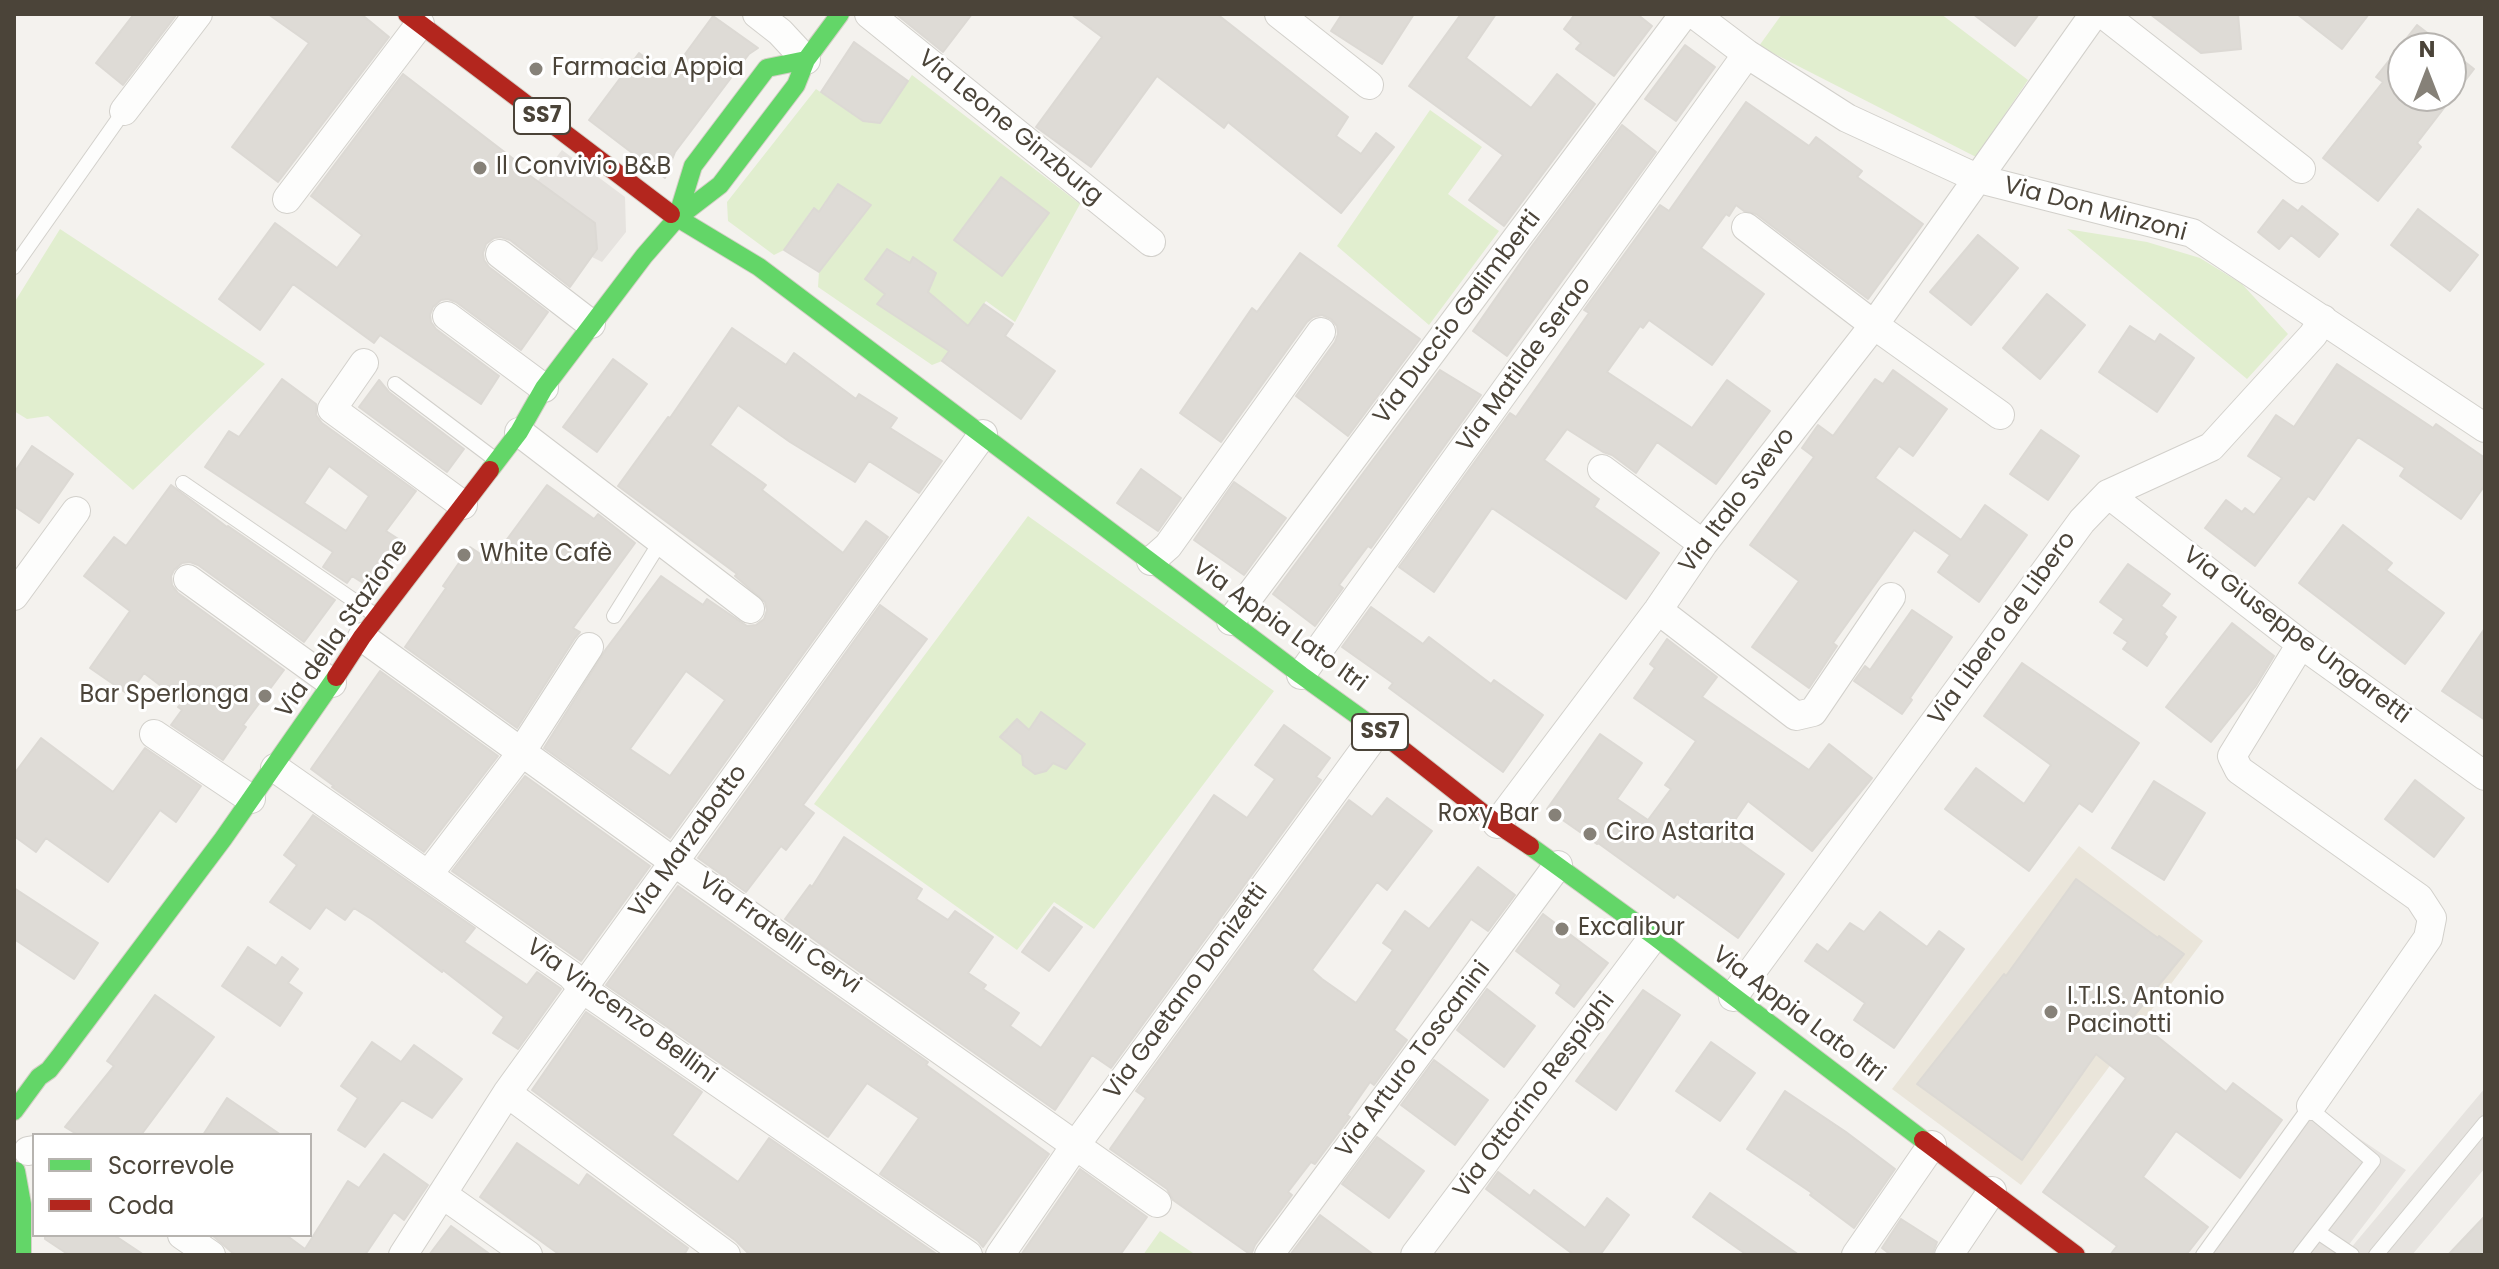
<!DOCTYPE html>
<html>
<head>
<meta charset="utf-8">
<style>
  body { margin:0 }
  #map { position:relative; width:2499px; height:1269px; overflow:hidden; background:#f4f2ee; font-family:Poppins,sans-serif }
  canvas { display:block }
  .frame { position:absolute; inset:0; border:16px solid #4b4439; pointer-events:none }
  .legend { position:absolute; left:32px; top:1133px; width:280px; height:104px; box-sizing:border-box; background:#fff; border:2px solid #b7b4b0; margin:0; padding:10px 14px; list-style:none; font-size:24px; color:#4b4439 }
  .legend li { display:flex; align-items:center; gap:16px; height:40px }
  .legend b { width:40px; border:2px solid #b7b4b0 }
  .north { position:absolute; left:2387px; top:32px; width:80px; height:80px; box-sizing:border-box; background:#fff; border:2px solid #b7b4b0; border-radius:50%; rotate:0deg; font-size:22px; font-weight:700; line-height:32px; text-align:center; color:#4b4439 }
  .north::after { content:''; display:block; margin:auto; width:28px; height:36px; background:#868178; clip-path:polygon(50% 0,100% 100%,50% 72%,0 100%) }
</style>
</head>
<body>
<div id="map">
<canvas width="2499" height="1269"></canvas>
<div class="frame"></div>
<ul class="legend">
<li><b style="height:10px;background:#63d668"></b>Scorrevole</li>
<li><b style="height:10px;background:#b3261e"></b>Coda</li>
</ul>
<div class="north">N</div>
</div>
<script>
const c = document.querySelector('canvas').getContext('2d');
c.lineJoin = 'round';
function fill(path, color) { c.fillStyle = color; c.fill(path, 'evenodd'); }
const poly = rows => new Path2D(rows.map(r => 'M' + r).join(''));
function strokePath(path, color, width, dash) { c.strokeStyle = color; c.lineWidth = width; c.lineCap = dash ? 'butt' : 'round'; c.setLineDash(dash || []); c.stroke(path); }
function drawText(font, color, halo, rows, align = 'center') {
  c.font = font + ' Poppins,sans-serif'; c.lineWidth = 6; c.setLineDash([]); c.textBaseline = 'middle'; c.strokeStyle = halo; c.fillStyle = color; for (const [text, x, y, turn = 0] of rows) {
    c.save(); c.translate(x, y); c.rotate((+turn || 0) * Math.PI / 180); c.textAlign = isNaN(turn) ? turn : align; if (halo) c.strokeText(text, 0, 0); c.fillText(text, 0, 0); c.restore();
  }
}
const education = poly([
  [2079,846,2203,941,2021,1185,1892,1089]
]);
const green = poly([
  [1782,14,1941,14,2028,80,1976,157,1759,46],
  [912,75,1080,204,1015,322,986,301,942,361,932,365,818,287,819,272,870,205,838,184,819,212,813,208,784,250,774,255,728,221,727,202,816,89,863,121,880,123],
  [887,249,910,263,913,258,936,273,928,292,877,304,885,294,866,279],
  [1430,110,1482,147,1448,194,1499,231,1429,325,1337,246],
  [60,229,265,364,133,490,48,416,27,419,14,411,14,303],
  [2067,229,2147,242,2200,258,2242,284,2288,334,2247,379],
  [1028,516,1274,691,1094,929,1054,902,1017,950,814,804],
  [1160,1231,1196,1255,1143,1255]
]);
const parking = poly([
  [562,150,625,197,626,232,602,262,592,257,597,249,595,223,537,182],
  [2485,1088,2485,1168,2412,1255,2345,1255],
  [2305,1102,2406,1170,2341,1255,2194,1255]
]);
const building = poly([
  [134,14,177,14,123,85,96,63,134,14],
  [268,14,361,14,389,37,278,182,232,147,309,43,268,14],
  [896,14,972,14,943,52,896,14],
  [1071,14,1217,14,1348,117,1336,136,1361,154,1376,133,1394,147,1341,213,1228,122,1224,128,1157,76,1091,167,1036,127,1102,37,1071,14],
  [1342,14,1414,14,1382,64,1331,31,1342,14],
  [1461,14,1496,14,1466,58,1531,108,1557,74,1595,104,1504,226,1469,200,1503,155,1409,86,1461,14],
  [1575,14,1637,14,1652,26,1614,76,1576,49,1581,43,1564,29,1575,14],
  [1973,14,2039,14,2015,46,1973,14],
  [2150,14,2238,14,2241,49,2201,53,2150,14],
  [2297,14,2369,14,2342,49,2297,14],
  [713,16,758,48,749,54,675,152,665,178,589,120,639,53,669,76,713,16],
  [2417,25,2447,48,2403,48,2403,96,2451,96,2451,51,2474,69,2417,143,2421,147,2378,201,2323,158,2383,82,2376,77,2417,25],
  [854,42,908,81,880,123,863,121,821,92,854,42],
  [1685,45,1715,67,1676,121,1645,99,1685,45],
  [403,74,520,164,518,167,595,223,597,249,570,287,510,240,501,237,494,238,486,244,483,253,484,260,489,267,548,312,521,350,456,302,448,299,441,300,433,307,430,315,431,322,436,329,499,376,481,404,380,335,374,343,293,284,260,330,219,299,275,223,337,268,362,235,311,196,403,74],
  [1746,102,1809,146,1816,137,1862,171,1857,177,1923,224,1868,299,1756,214,1744,211,1736,205,1729,216,1726,214,1701,248,1764,294,1712,365,1649,320,1643,328,1640,326,1607,372,1692,428,1727,380,1770,411,1716,484,1657,442,1636,473,1612,455,1603,452,1567,429,1544,460,1599,499,1594,507,1659,553,1626,599,1492,508,1434,592,1399,567,1510,413,1516,417,1589,313,1584,310,1660,205,1669,211,1746,102],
  [1622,125,1656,152,1507,356,1473,331,1532,246,1622,125],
  [1001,177,1049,213,1002,276,954,240,1001,177],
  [838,184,871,205,819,272,784,250,814,208,819,212,838,184],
  [2283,200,2298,211,2302,206,2338,234,2319,257,2291,235,2279,249,2258,232,2283,200],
  [2418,209,2478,255,2450,291,2391,245,2418,209],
  [1978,235,2018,268,1971,325,1930,292,1978,235],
  [887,249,910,263,913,257,936,273,928,292,968,326,984,304,1013,324,1005,336,1055,371,1021,419,942,361,949,351,877,304,885,294,865,279,887,249],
  [1300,253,1420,339,1348,436,1296,396,1335,342,1338,334,1337,326,1331,319,1322,315,1313,317,1307,322,1221,442,1180,413,1252,308,1257,312,1300,253],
  [2047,294,2085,325,2040,379,2003,348,2047,294],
  [2130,326,2155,342,2160,334,2194,358,2157,412,2099,372,2130,326],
  [732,328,786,365,794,353,856,399,859,394,897,418,890,428,942,461,919,493,869,461,855,482,790,442,738,405,710,445,766,485,762,490,843,553,866,521,888,537,670,838,544,748,606,649,661,576,703,605,707,599,747,626,756,625,764,619,767,610,765,602,735,576,737,574,618,486,668,417,670,418,732,328],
  [686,671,725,700,670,776,630,749,686,671],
  [613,359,647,384,597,452,563,427,613,359],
  [2337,364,2433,428,2436,424,2485,458,2485,485,2461,519,2400,476,2405,468,2358,437,2314,500,2308,496,2255,566,2205,528,2226,500,2242,512,2245,508,2254,515,2282,478,2248,456,2276,415,2294,427,2337,364],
  [1440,370,1481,395,1371,548,1368,546,1339,585,1343,588,1315,626,1273,594,1440,370],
  [1893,370,1947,409,1913,456,1899,446,1875,478,1961,540,1985,505,2027,535,1979,602,1938,572,1950,555,1914,530,1833,643,1837,646,1809,688,1752,647,1799,581,1750,545,1814,457,1802,448,1818,425,1833,436,1875,379,1883,384,1893,370],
  [282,379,316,404,316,415,322,423,416,491,386,531,403,542,371,588,352,576,347,583,323,567,333,552,205,467,229,431,239,437,282,379],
  [329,466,369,496,346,531,304,503,329,466],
  [379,380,389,392,464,449,447,472,359,407,379,380],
  [2041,430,2079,456,2048,500,2010,474,2041,430],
  [32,446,73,474,39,523,14,506,14,473,32,446],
  [1141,469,1181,498,1158,531,1117,503,1141,469],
  [1234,482,1286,518,1244,575,1194,540,1234,482],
  [171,485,227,527,228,526,335,600,304,642,198,565,190,562,182,563,174,570,171,576,172,585,178,593,284,670,243,725,246,727,223,760,171,725,182,710,178,707,182,702,144,673,129,695,90,668,130,611,84,576,114,537,126,546,171,485],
  [547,485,594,519,598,514,635,543,573,628,580,632,575,638,517,728,405,647,446,588,443,586,470,547,491,561,547,485],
  [2343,525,2392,563,2386,570,2444,613,2405,664,2299,583,2343,525],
  [2128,564,2170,594,2161,606,2176,617,2164,634,2167,637,2147,666,2123,649,2128,642,2114,633,2124,619,2100,602,2128,564],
  [880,605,927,639,803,805,814,813,786,850,781,846,746,892,698,858,880,605],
  [1371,607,1423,644,1429,637,1491,684,1494,680,1543,715,1503,772,1389,688,1393,683,1342,647,1371,607],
  [1912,610,1952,637,1910,698,1912,700,1902,714,1854,681,1865,666,1870,670,1912,610],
  [2232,623,2274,656,2255,687,2211,742,2166,707,2232,623],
  [2485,628,2485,720,2442,691,2485,628],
  [1667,639,1717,677,1702,697,1809,770,1829,744,1872,778,1812,851,1748,801,1726,833,1784,874,1738,938,1677,894,1674,898,1598,843,1597,844,1547,809,1600,734,1642,763,1617,799,1648,820,1671,789,1665,785,1696,741,1634,698,1655,668,1650,664,1667,639],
  [2022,663,2139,743,2092,812,2079,803,2029,871,1945,809,1976,768,2024,804,2051,765,1984,716,2022,663],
  [380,671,498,756,424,852,332,787,334,786,311,769,380,671],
  [1041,712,1085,744,1066,769,1053,763,1046,771,1035,774,1023,765,1022,755,1000,737,1017,719,1029,730,1041,712],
  [1284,725,1330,758,1316,777,1321,780,1111,1068,1092,1055,1055,1110,785,919,810,885,812,887,844,837,922,889,916,899,948,920,955,911,993,937,968,973,986,985,983,989,1019,1013,1010,1026,1041,1048,1214,795,1247,818,1275,779,1255,765,1284,725],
  [41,738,113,792,145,748,201,786,176,822,160,810,108,882,46,838,36,852,14,836,14,774,41,738],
  [525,776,650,866,581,961,452,871,525,776],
  [2415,780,2464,818,2434,857,2385,819,2415,780],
  [2154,781,2205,813,2164,880,2112,848,2154,781],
  [1387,798,1432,831,1387,890,1377,882,1312,970,1322,979,1356,1003,1393,950,1383,943,1405,911,1429,929,1478,867,1515,895,1488,931,1471,919,1394,1030,1407,1040,1374,1085,1370,1082,1347,1115,1350,1117,1315,1164,1311,1162,1288,1192,1292,1195,1255,1245,1251,1255,1173,1200,1167,1189,1110,1149,1146,1098,1136,1091,1349,800,1372,817,1387,798],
  [313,815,475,928,464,942,527,985,537,972,560,988,561,989,518,1049,493,1033,504,1017,443,970,442,972,373,920,354,908,345,920,326,907,310,929,270,902,297,865,284,855,313,815],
  [2076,879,2158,938,2159,936,2184,954,2133,1017,2226,1092,2233,1083,2282,1120,2240,1178,2176,1131,2143,1177,2208,1227,2186,1255,2110,1255,2117,1246,2043,1192,2126,1078,2096,1054,2022,1160,1917,1084,2004,974,2006,976,2076,879],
  [678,886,928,1062,926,1065,1049,1154,983,1247,978,1241,880,1174,919,1118,867,1083,828,1137,606,985,678,886],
  [14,888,98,943,74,979,14,939,14,888],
  [1054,907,1082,927,1049,971,1022,952,1054,907],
  [1880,912,1927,947,1939,931,1964,949,1894,1048,1854,1020,1865,1003,1805,961,1817,944,1828,952,1850,923,1864,932,1880,912],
  [1543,914,1608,963,1574,1007,1556,993,1561,985,1516,951,1543,914],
  [248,947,276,966,282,957,298,969,288,983,302,993,280,1026,222,986,248,947],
  [1487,989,1535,1026,1504,1067,1457,1030,1487,989],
  [1643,990,1680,1015,1616,1110,1576,1081,1643,990],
  [155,995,214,1037,141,1135,78,1135,65,1127,114,1066,107,1061,155,995],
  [586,1012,702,1092,672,1135,738,1182,769,1138,938,1255,750,1255,736,1241,532,1090,586,1012],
  [372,1042,401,1062,414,1045,462,1079,432,1118,402,1100,365,1147,338,1130,358,1098,341,1086,372,1042],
  [1711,1042,1755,1073,1720,1121,1676,1091,1711,1042],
  [1434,1060,1488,1100,1455,1145,1401,1105,1434,1060],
  [1785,1091,1846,1132,1895,1169,1854,1228,1810,1195,1812,1193,1747,1149,1785,1091],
  [227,1098,281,1135,203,1135,227,1098],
  [1377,1137,1424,1171,1389,1218,1342,1184,1377,1137],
  [517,1143,579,1186,587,1174,688,1248,684,1255,560,1255,480,1197,517,1143],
  [384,1154,428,1185,404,1220,394,1212,365,1255,235,1255,212,1235,286,1235,305,1249,348,1181,359,1188,384,1154],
  [1080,1169,1147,1217,1120,1255,1021,1255,1080,1169],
  [1498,1172,1530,1196,1534,1190,1585,1228,1607,1198,1629,1215,1600,1255,1574,1255,1486,1189,1498,1172],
  [1710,1193,1799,1255,1747,1255,1693,1217,1710,1193],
  [1320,1215,1374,1255,1290,1255,1320,1215],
  [2485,1216,2485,1255,2448,1255,2485,1216],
  [1901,1219,1937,1242,1932,1255,1891,1255,1882,1248,1901,1219],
  [451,1226,491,1255,429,1255,451,1226],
  [45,1235,114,1235,144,1255,69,1255,45,1239,45,1235]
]);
const lane = poly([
  [14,267,124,111],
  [395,384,496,460],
  [183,483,375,615],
  [614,616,661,541],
  [2318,1232,2352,1255],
  [2203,1255,2309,1108,2373,1161,2300,1255],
  [2376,1255,2485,1123]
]);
const street = poly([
  [757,14,780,32,806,60],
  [869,14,1151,242],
  [1279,14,1369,85],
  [1694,14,1747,54,1847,118,1979,179,2192,233,2485,428],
  [2103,14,2301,169],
  [124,111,198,14],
  [287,199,420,24],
  [1746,227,1874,325,2000,415],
  [500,254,591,324],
  [447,316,544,388],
  [364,363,332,409,463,505],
  [519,432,750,609],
  [1602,469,1703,544],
  [2108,494,2301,644,2485,776],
  [1151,561,1168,546,1321,332],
  [188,579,332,683],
  [14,596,76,511],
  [1658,610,1796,716,1813,712,1891,597],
  [1231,621,1684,14],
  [362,637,674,862,1157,1203],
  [2301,644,2232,756,2239,770,2419,898,2432,918,2428,938,2311,1106],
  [1301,675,1747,54],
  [154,734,251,799],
  [275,768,571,975,584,990,968,1255],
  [1497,824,1658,610,1703,544,1874,325,2094,14],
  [428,875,516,760,589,647],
  [1733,997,2082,521,2108,494,2211,447,2313,335,2323,319],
  [507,1093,726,1255],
  [28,1151,34,1150],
  [442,1194,528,1255],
  [182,1235,211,1255],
  [403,1255,507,1093,983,434],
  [1000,1255,1075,1146,1378,731],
  [1269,1255,1558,865],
  [1415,1255,1654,936],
  [1856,1255,1932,1145],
  [1949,1255,1992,1191]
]);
const fast = poly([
  [671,214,759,267,1301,675,1379,731],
  [677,218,693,166,767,68,806,60],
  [490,470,519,432,544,388,644,256,677,218,720,185,796,85,806,60,840,14],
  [1530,846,1654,936,1923,1140],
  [14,1111,39,1077,49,1070,60,1056,223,839,336,677],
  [16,1171,22,1204,22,1255]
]);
const jam = poly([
  [407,14,671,214],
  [336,677,362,637,490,470],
  [1379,731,1497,824,1530,846],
  [1923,1140,2076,1255]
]);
const markers = [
  [536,69,8,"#868178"],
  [480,168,8,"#868178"],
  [464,555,8,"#868178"],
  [265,696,8,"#868178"],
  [1555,815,8,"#868178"],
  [1590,834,8,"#868178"],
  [1562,929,8,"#868178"],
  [2051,1012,8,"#868178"]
];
const shields = [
  [542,116,56],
  [1380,732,56]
];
const shieldNames = [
  ["SS7",542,116],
  ["SS7",1380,732]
];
const poiNames = [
  ["Farmacia Appia",552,69],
  ["Il Convivio B&B",496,168],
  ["White Cafè",480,555],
  ["Bar Sperlonga",249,696,"right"],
  ["Roxy Bar",1539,815,"right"],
  ["Ciro Astarita",1606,834],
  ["Excalibur",1578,929],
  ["I.T.I.S. Antonio",2067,998],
  ["Pacinotti",2067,1026]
];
const streetNames = [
  ["Via Leone Ginzburg",1010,128,39],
  ["Via Don Minzoni",2095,210,15],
  ["Via Duccio Galimberti",1458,318,-53],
  ["Via Matilde Serao",1525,365,-54],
  ["Via Italo Svevo",1738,501,-53],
  ["Via Appia Lato Itri",1279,626,36],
  ["Via della Stazione",343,629,-55],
  ["Via Libero de Libero",2003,629,-54],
  ["Via Giuseppe Ungaretti",2296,636,37],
  ["Via Marzabotto",689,842,-54],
  ["Via Fratelli Cervi",779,934,35],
  ["Via Gaetano Donizetti",1187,992,-54],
  ["Via Vincenzo Bellini",621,1012,36],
  ["Via Appia Lato Itri",1798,1015,37],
  ["Via Arturo Toscanini",1414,1060,-53],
  ["Via Ottorino Respighi",1535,1096,-53]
];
fill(education, '#eae5da');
fill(green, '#e1eecf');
fill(parking, '#e6e3df');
fill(building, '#dedbd6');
strokePath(building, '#dcd9d4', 2);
strokePath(lane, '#d2d0cb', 16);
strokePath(street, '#d2d0cb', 30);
strokePath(fast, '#d3cfc5', 20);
strokePath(jam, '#d3cfc5', 20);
strokePath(lane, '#fdfdfc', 14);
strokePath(street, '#fdfdfc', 28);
strokePath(fast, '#63d668', 18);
strokePath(jam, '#b3261e', 18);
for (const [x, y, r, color] of markers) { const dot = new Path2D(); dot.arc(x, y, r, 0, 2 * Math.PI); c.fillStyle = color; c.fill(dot); strokePath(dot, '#fff', 3); }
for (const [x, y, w] of shields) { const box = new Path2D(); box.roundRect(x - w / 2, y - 18, w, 36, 6); c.fillStyle = '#fff'; c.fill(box); strokePath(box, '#4b4439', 2); }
drawText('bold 22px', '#4b4439', null, shieldNames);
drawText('24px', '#4b4439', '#fff', poiNames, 'left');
drawText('24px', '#4b4439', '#fff', streetNames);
</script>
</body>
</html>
